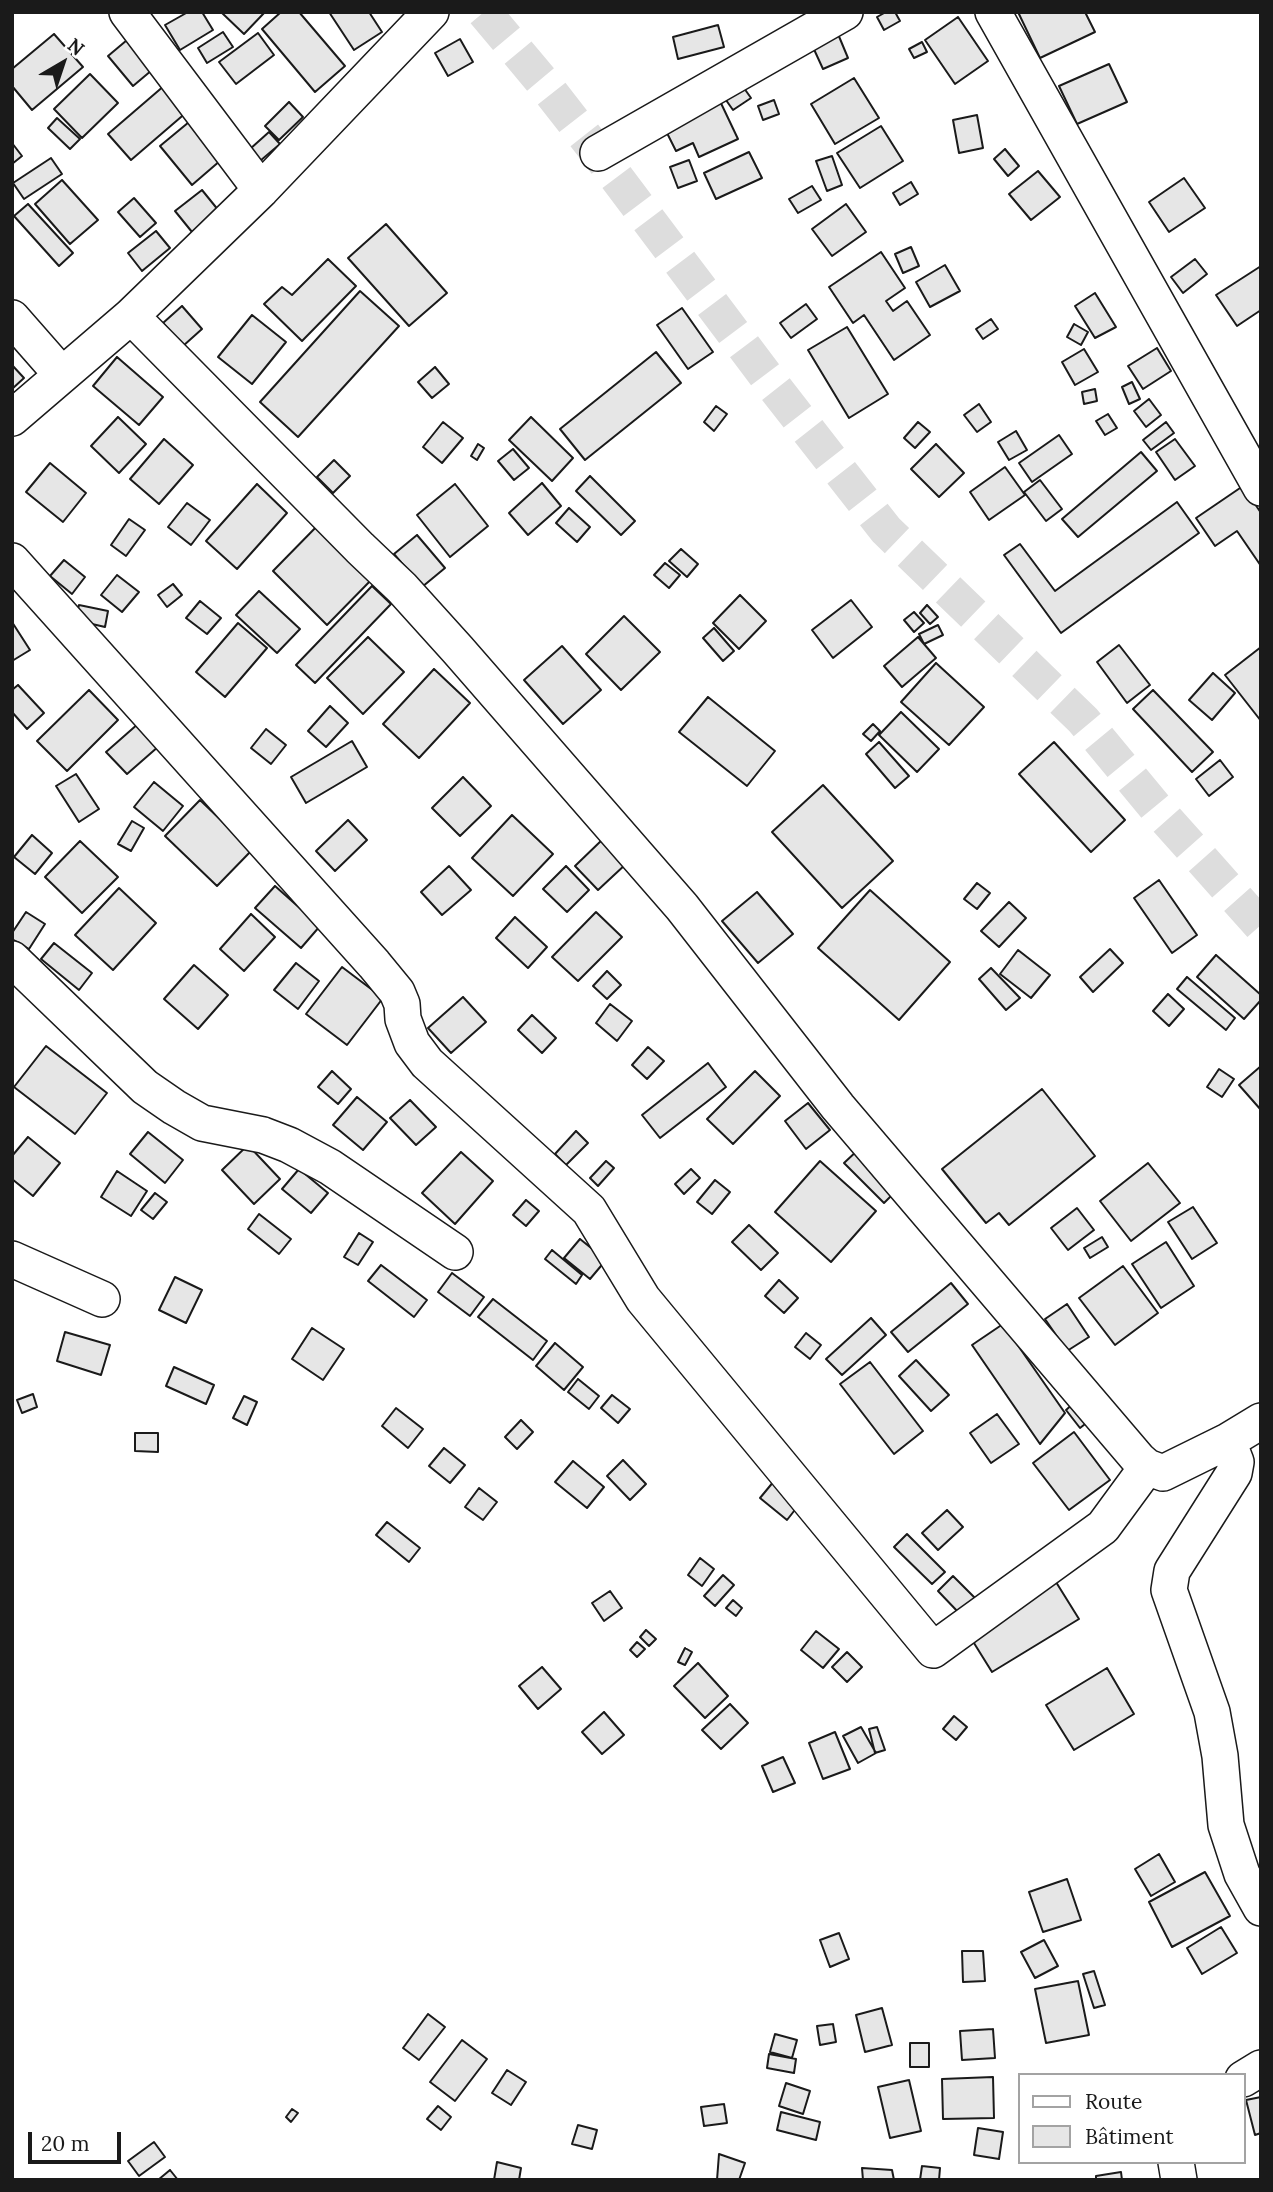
<!DOCTYPE html>
<html>
<head>
<meta charset="utf-8">
<style>
  body { margin:0 }
  #map { position:relative; width:1273px; height:2192px; overflow:hidden; background:#fff; font-family:Lora,serif }
  canvas { display:block }
  .frame { position:absolute; inset:0; border:14px solid #1a1a1a; pointer-events:none }
  .legend { position:absolute; left:1018px; top:2073px; width:228px; height:91px; box-sizing:border-box; background:#fff; border:2px solid #a3a3a3; margin:0; padding:9px 12px; list-style:none; font-size:21px; color:#1a1a1a }
  .legend li { display:flex; align-items:center; gap:14px; height:35px }
  .legend b { width:35px; border:2px solid #a3a3a3 }
  .north { position:absolute; left:28px; top:28px; width:70px; height:70px; -webkit-text-stroke:5px #fff; paint-order:stroke; rotate:39deg; font-size:19px; font-weight:700; line-height:28px; text-align:center; color:#1a1a1a }
  .north::after { content:''; display:block; margin:auto; width:24px; height:32px; background:#1a1a1a; clip-path:polygon(50% 0,100% 100%,50% 72%,0 100%) }
  .scale { position:absolute; left:28px; top:2132px; width:93px; height:32px; box-sizing:border-box; border:4px solid #1a1a1a; border-top:0; padding-left:9px; font-size:21px; line-height:24px; white-space:nowrap; color:#1a1a1a; -webkit-text-stroke:5px #fff; paint-order:stroke }
</style>
</head>
<body>
<div id="map">
<canvas width="1273" height="2192"></canvas>
<div class="frame"></div>
<ul class="legend">
<li><b style="height:9px;background:#fff"></b>Route</li>
<li><b style="height:19px;background:#e6e6e6"></b>Bâtiment</li>
</ul>
<div class="north">N</div>
<div class="scale">20 m</div>
</div>
<script>
const c = document.querySelector('canvas').getContext('2d');
c.lineJoin = 'round';
function fill(path, color) { c.fillStyle = color; c.fill(path, 'evenodd'); }
const poly = rows => new Path2D(rows.map(r => 'M' + r).join(''));
function strokePath(path, color, width, dash) { c.strokeStyle = color; c.lineWidth = width; c.lineCap = dash ? 'butt' : 'round'; c.setLineDash(dash || []); c.stroke(path); }
const building = poly([
  [188,12,202,12,213,30,180,50,165,25,188,12],
  [221,12,265,12,244,34,221,12],
  [281,12,299,12,345,66,315,92,262,29,281,12],
  [329,12,369,12,382,32,354,50,329,12],
  [886,12,895,12,900,21,884,30,877,17,886,12],
  [1018,12,1085,12,1095,32,1040,58,1018,12],
  [958,17,988,61,955,84,925,40,958,17],
  [718,25,724,47,678,59,673,37,718,25],
  [223,32,233,47,207,63,198,48,223,32],
  [258,33,274,55,236,84,219,62,258,33],
  [54,34,83,67,32,110,12,86,12,69,54,34],
  [838,34,848,58,823,69,812,45,838,34],
  [133,35,158,65,133,86,108,56,133,35],
  [460,39,473,62,448,76,435,53,460,39],
  [922,42,927,52,914,58,909,49,922,42],
  [1109,64,1127,102,1077,124,1059,86,1109,64],
  [90,74,118,103,82,138,54,109,90,74],
  [854,78,879,118,835,144,811,104,854,78],
  [739,81,751,98,733,110,721,93,739,81],
  [165,85,188,111,131,160,108,134,165,85],
  [719,99,738,139,699,157,693,143,676,151,663,125,719,99],
  [774,100,779,114,763,120,758,106,774,100],
  [289,102,303,117,279,140,265,126,289,102],
  [977,115,983,148,959,153,953,120,977,115],
  [57,118,80,139,70,149,48,128,57,118],
  [189,122,221,160,192,185,160,146,189,122],
  [881,126,903,161,860,188,837,153,881,126],
  [269,132,280,144,260,161,250,149,269,132],
  [12,143,22,156,12,164,12,143],
  [1005,149,1019,166,1008,176,994,159,1005,149],
  [749,152,762,178,716,199,704,173,749,152],
  [832,156,842,185,827,191,816,161,832,156],
  [51,158,62,174,24,199,13,183,51,158],
  [689,160,697,181,678,188,670,167,689,160],
  [1038,171,1060,197,1031,220,1009,194,1038,171],
  [1184,178,1205,208,1169,232,1149,202,1184,178],
  [62,180,98,220,70,244,35,204,62,180],
  [911,182,918,194,900,205,893,193,911,182],
  [812,186,821,200,798,213,789,199,812,186],
  [202,190,219,211,192,232,175,211,202,190],
  [134,198,156,223,140,237,118,212,134,198],
  [28,204,73,253,59,266,14,216,28,204],
  [846,204,866,232,832,256,812,229,846,204],
  [386,224,447,293,409,326,348,258,386,224],
  [156,231,170,248,142,271,128,253,156,231],
  [911,247,919,266,903,273,895,254,911,247],
  [881,252,905,288,886,301,893,311,907,301,930,335,894,360,864,315,853,323,829,287,881,252],
  [328,259,356,286,302,341,264,304,282,287,292,295,328,259],
  [1195,259,1207,274,1183,293,1171,277,1195,259],
  [945,265,960,291,930,307,916,282,945,265],
  [1261,266,1261,310,1237,326,1216,295,1261,266],
  [360,291,399,326,298,437,260,402,360,291],
  [1095,293,1116,327,1095,338,1075,306,1095,293],
  [806,304,817,319,791,338,780,323,806,304],
  [182,306,202,329,183,346,163,323,182,306],
  [682,308,713,352,688,369,657,325,682,308],
  [252,315,286,342,252,384,218,357,252,315],
  [991,319,998,329,983,339,976,329,991,319],
  [1074,324,1088,332,1081,345,1067,337,1074,324],
  [847,327,888,394,849,418,808,350,847,327],
  [1157,348,1171,371,1143,389,1128,366,1157,348],
  [1084,349,1098,372,1075,385,1062,362,1084,349],
  [656,352,681,383,585,460,560,429,656,352],
  [117,357,163,397,139,425,93,386,117,357],
  [12,365,24,378,12,389,12,365],
  [435,367,449,384,432,398,418,382,435,367],
  [1132,382,1140,399,1129,404,1122,387,1132,382],
  [1095,389,1097,401,1084,404,1082,392,1095,389],
  [1149,399,1161,415,1146,427,1134,411,1149,399],
  [979,404,991,422,977,432,964,415,979,404],
  [716,406,727,414,714,431,704,422,716,406],
  [1108,414,1117,428,1105,435,1096,421,1108,414],
  [118,417,146,444,119,473,91,446,118,417],
  [531,417,573,458,552,481,509,440,531,417],
  [443,422,463,438,442,463,423,447,443,422],
  [918,422,930,432,915,448,904,438,918,422],
  [1166,422,1174,433,1151,450,1143,440,1166,422],
  [1016,431,1027,450,1009,460,998,442,1016,431],
  [1059,435,1072,454,1032,482,1019,463,1059,435],
  [164,439,193,465,159,504,130,479,164,439],
  [1175,439,1195,466,1175,480,1156,452,1175,439],
  [478,444,484,448,477,460,471,456,478,444],
  [936,444,964,473,939,497,911,469,936,444],
  [513,449,529,468,514,480,498,461,513,449],
  [1141,452,1157,471,1078,537,1062,519,1141,452],
  [334,460,350,476,333,493,317,477,334,460],
  [50,463,86,493,63,522,26,492,50,463],
  [1005,467,1025,495,989,520,970,492,1005,467],
  [590,476,635,521,621,535,576,491,590,476],
  [1040,480,1062,509,1046,521,1024,492,1040,480],
  [542,483,561,506,528,535,509,513,542,483],
  [257,484,287,513,237,569,206,541,257,484],
  [455,484,488,526,450,557,417,515,455,484],
  [1243,486,1261,513,1261,566,1237,531,1215,546,1196,518,1243,486],
  [1177,502,1199,533,1061,633,1004,555,1020,544,1055,591,1177,502],
  [187,503,210,520,191,545,168,527,187,503],
  [569,508,590,527,577,542,556,523,569,508],
  [129,519,145,530,126,556,111,545,129,519],
  [322,521,376,575,327,625,273,571,322,521],
  [417,535,445,568,422,587,394,554,417,535],
  [681,549,698,564,687,577,669,561,681,549],
  [64,560,85,577,72,594,50,576,64,560],
  [665,563,680,575,669,588,654,575,665,563],
  [117,575,139,592,122,612,101,595,117,575],
  [173,584,182,595,167,607,158,595,173,584],
  [372,586,391,604,315,683,296,665,372,586],
  [259,591,300,629,277,653,236,615,259,591],
  [740,595,766,621,739,649,713,623,740,595],
  [851,600,872,627,833,658,812,630,851,600],
  [200,601,221,618,207,634,186,618,200,601],
  [79,605,108,611,105,627,75,620,79,605],
  [927,605,938,617,930,624,920,613,927,605],
  [914,612,924,623,914,632,904,620,914,612],
  [624,616,660,652,621,690,586,654,624,616],
  [12,622,30,650,12,661,12,622],
  [238,623,267,648,225,697,196,672,238,623],
  [938,625,943,635,924,644,919,634,938,625],
  [714,628,734,651,723,661,703,638,714,628],
  [368,637,404,672,363,714,327,678,368,637],
  [918,637,936,658,902,687,884,666,918,637],
  [1119,645,1150,685,1127,703,1097,662,1119,645],
  [562,646,601,690,563,724,524,680,562,646],
  [1261,647,1261,721,1225,675,1261,647],
  [936,663,984,707,949,745,901,702,936,663],
  [434,669,470,703,419,758,383,724,434,669],
  [1213,673,1235,693,1212,720,1189,700,1213,673],
  [18,685,44,713,27,729,12,712,12,690,18,685],
  [89,690,118,720,67,771,37,741,89,690],
  [1153,690,1213,752,1192,772,1133,709,1153,690],
  [708,697,775,751,747,786,679,732,708,697],
  [330,706,348,723,326,747,308,731,330,706],
  [901,712,939,749,917,772,879,735,901,712],
  [139,723,159,746,127,774,106,752,139,723],
  [873,724,880,731,871,741,863,734,873,724],
  [266,729,286,745,271,764,251,748,266,729],
  [352,741,367,767,306,803,291,777,352,741],
  [879,742,909,776,895,788,866,754,879,742],
  [1054,742,1125,820,1091,852,1019,774,1054,742],
  [1220,760,1233,777,1209,796,1196,779,1220,760],
  [76,774,99,809,79,822,56,786,76,774],
  [463,777,491,806,460,836,432,808,463,777],
  [154,782,183,806,163,831,134,807,154,782],
  [823,785,893,861,842,908,772,832,823,785],
  [200,800,252,850,217,886,165,836,200,800],
  [512,815,553,854,513,896,472,858,512,815],
  [348,820,367,840,335,871,316,851,348,820],
  [132,821,144,828,131,851,118,844,132,821],
  [32,835,52,853,35,874,14,857,32,835],
  [604,838,627,863,598,890,575,866,604,838],
  [80,841,118,877,82,913,45,877,80,841],
  [449,866,471,890,442,915,421,892,449,866],
  [566,866,589,890,567,912,543,889,566,866],
  [1159,880,1197,935,1172,953,1134,898,1159,880],
  [977,883,990,893,977,909,964,899,977,883],
  [275,886,320,926,301,948,255,908,275,886],
  [119,888,156,923,113,970,75,935,119,888],
  [870,890,950,962,899,1020,818,948,870,890],
  [757,892,793,934,758,963,722,921,757,892],
  [1009,902,1026,918,999,947,981,931,1009,902],
  [26,912,45,924,29,949,12,939,12,933,26,912],
  [596,912,622,937,578,981,552,957,596,912],
  [251,914,275,937,244,971,220,949,251,914],
  [515,917,547,947,528,968,496,938,515,917],
  [54,943,92,973,79,990,41,959,54,943],
  [1110,949,1123,963,1093,992,1080,977,1110,949],
  [1018,950,1050,975,1031,998,1000,974,1018,950],
  [1216,955,1261,995,1261,1000,1244,1019,1197,977,1216,955],
  [296,963,319,981,298,1009,274,990,296,963],
  [194,965,228,995,198,1029,164,999,194,965],
  [342,967,383,998,347,1045,306,1014,342,967],
  [991,968,1020,998,1006,1010,979,979,991,968],
  [607,971,621,985,607,999,593,986,607,971],
  [1187,977,1235,1018,1226,1030,1177,989,1187,977],
  [1168,994,1184,1009,1169,1026,1153,1011,1168,994],
  [463,997,486,1022,451,1053,428,1028,463,997],
  [610,1004,632,1021,617,1041,596,1023,610,1004],
  [532,1015,556,1038,542,1053,518,1030,532,1015],
  [46,1046,107,1093,75,1134,14,1087,46,1046],
  [648,1047,664,1061,647,1079,632,1065,648,1047],
  [708,1063,726,1087,660,1138,642,1115,708,1063],
  [1261,1066,1261,1110,1239,1085,1261,1066],
  [1219,1069,1234,1079,1222,1097,1207,1087,1219,1069],
  [332,1071,351,1089,338,1104,318,1087,332,1071],
  [755,1071,780,1096,733,1144,707,1119,755,1071],
  [1042,1089,1095,1156,1009,1225,999,1213,986,1223,942,1169,1042,1089],
  [357,1097,387,1122,363,1150,333,1125,357,1097],
  [410,1100,436,1127,416,1145,390,1118,410,1100],
  [808,1103,830,1130,806,1149,785,1121,808,1103],
  [576,1131,588,1143,566,1165,555,1154,576,1131],
  [148,1132,183,1160,165,1183,130,1154,148,1132],
  [28,1137,60,1163,33,1196,12,1179,12,1156,28,1137],
  [248,1145,280,1179,254,1204,222,1170,248,1145],
  [859,1149,899,1188,884,1203,844,1163,859,1149],
  [461,1152,493,1181,455,1224,422,1193,461,1152],
  [606,1161,614,1168,598,1186,590,1178,606,1161],
  [820,1161,876,1211,831,1262,775,1212,820,1161],
  [1148,1163,1180,1203,1131,1241,1100,1201,1148,1163],
  [299,1169,328,1193,311,1213,282,1189,299,1169],
  [691,1169,700,1178,684,1194,675,1184,691,1169],
  [117,1171,147,1191,131,1216,101,1197,117,1171],
  [715,1180,730,1192,712,1214,697,1202,715,1180],
  [155,1193,167,1202,153,1219,141,1210,155,1193],
  [526,1200,539,1211,526,1226,513,1215,526,1200],
  [1193,1207,1217,1243,1192,1259,1168,1222,1193,1207],
  [1077,1208,1094,1230,1068,1250,1051,1228,1077,1208],
  [259,1214,291,1239,279,1254,248,1229,259,1214],
  [749,1225,778,1253,761,1270,732,1242,749,1225],
  [359,1233,373,1242,358,1265,344,1257,359,1233],
  [1102,1237,1108,1247,1090,1258,1084,1248,1102,1237],
  [580,1239,606,1260,590,1279,564,1258,580,1239],
  [1166,1242,1194,1286,1161,1308,1132,1264,1166,1242],
  [552,1250,582,1275,576,1284,545,1259,552,1250],
  [381,1265,427,1300,414,1317,368,1281,381,1265],
  [1123,1266,1158,1313,1115,1345,1079,1298,1123,1266],
  [452,1273,484,1297,470,1316,438,1292,452,1273],
  [175,1277,202,1290,186,1323,159,1310,175,1277],
  [779,1280,798,1298,784,1313,765,1296,779,1280],
  [951,1283,968,1304,908,1352,891,1332,951,1283],
  [493,1299,547,1341,533,1360,478,1317,493,1299],
  [1067,1304,1089,1337,1067,1351,1045,1319,1067,1304],
  [871,1318,886,1335,842,1375,826,1359,871,1318],
  [1003,1324,1065,1413,1040,1444,972,1345,1003,1324],
  [312,1328,344,1349,323,1380,292,1359,312,1328],
  [65,1332,110,1345,101,1375,57,1361,65,1332],
  [806,1333,821,1345,810,1359,795,1347,806,1333],
  [555,1343,583,1367,564,1390,536,1366,555,1343],
  [916,1360,949,1395,931,1411,899,1376,916,1360],
  [870,1362,923,1431,894,1454,840,1384,870,1362],
  [174,1367,214,1385,206,1404,166,1386,174,1367],
  [578,1379,599,1396,589,1409,568,1392,578,1379],
  [33,1394,37,1407,22,1413,17,1400,33,1394],
  [612,1395,630,1409,618,1423,601,1408,612,1395],
  [244,1396,257,1402,247,1425,233,1418,244,1396],
  [1075,1402,1089,1421,1080,1428,1066,1410,1075,1402],
  [396,1408,423,1429,408,1448,382,1426,396,1408],
  [997,1414,1019,1444,991,1463,970,1433,997,1414],
  [521,1420,533,1432,517,1449,505,1437,521,1420],
  [1074,1432,1110,1480,1069,1510,1033,1463,1074,1432],
  [135,1433,158,1433,158,1452,135,1451,135,1433],
  [444,1448,465,1465,450,1483,429,1466,444,1448],
  [623,1460,646,1484,630,1500,607,1476,623,1460],
  [573,1461,604,1487,587,1508,555,1482,573,1461],
  [779,1475,805,1497,787,1520,760,1498,779,1475],
  [479,1488,497,1502,483,1520,465,1507,479,1488],
  [947,1510,963,1527,938,1550,922,1533,947,1510],
  [387,1522,420,1548,409,1562,376,1535,387,1522],
  [907,1534,945,1572,932,1584,894,1547,907,1534],
  [700,1558,714,1569,702,1586,688,1575,700,1558],
  [1051,1574,1079,1619,992,1672,964,1627,1051,1574],
  [723,1575,734,1585,715,1606,704,1596,723,1575],
  [953,1576,975,1598,959,1613,938,1591,953,1576],
  [610,1591,622,1608,604,1621,592,1603,610,1591],
  [733,1600,742,1608,736,1616,726,1608,733,1600],
  [646,1630,656,1639,649,1646,640,1637,646,1630],
  [816,1631,839,1649,823,1668,801,1650,816,1631],
  [637,1642,645,1649,637,1657,630,1650,637,1642],
  [685,1648,692,1652,685,1665,678,1662,685,1648],
  [847,1652,862,1667,847,1682,832,1667,847,1652],
  [698,1663,728,1696,705,1718,674,1686,698,1663],
  [542,1667,561,1689,538,1709,519,1686,542,1667],
  [1107,1668,1134,1714,1074,1750,1046,1705,1107,1668],
  [730,1704,748,1723,721,1749,702,1730,730,1704],
  [604,1712,624,1735,602,1754,582,1732,604,1712],
  [954,1716,967,1727,956,1740,943,1729,954,1716],
  [861,1727,876,1753,858,1763,843,1736,861,1727],
  [877,1727,885,1750,875,1753,869,1729,877,1727],
  [835,1732,850,1769,823,1779,809,1743,835,1732],
  [783,1757,795,1783,773,1792,762,1766,783,1757],
  [1159,1854,1175,1882,1151,1896,1135,1869,1159,1854],
  [1205,1872,1230,1916,1172,1947,1149,1902,1205,1872],
  [1067,1879,1081,1920,1043,1932,1029,1892,1067,1879],
  [1221,1927,1237,1953,1202,1974,1187,1948,1221,1927],
  [839,1933,849,1959,830,1967,820,1940,839,1933],
  [1044,1940,1058,1966,1035,1978,1021,1952,1044,1940],
  [962,1951,983,1951,985,1981,963,1982,962,1951],
  [1094,1971,1105,2005,1094,2008,1083,1974,1094,1971],
  [1078,1981,1089,2035,1046,2043,1035,1989,1078,1981],
  [882,2008,892,2045,865,2052,856,2015,882,2008],
  [428,2014,445,2027,419,2060,403,2048,428,2014],
  [833,2024,836,2042,820,2045,817,2026,833,2024],
  [993,2029,995,2058,962,2060,960,2031,993,2029],
  [775,2034,797,2040,792,2058,770,2052,775,2034],
  [462,2040,487,2059,455,2101,430,2082,462,2040],
  [910,2043,929,2043,929,2067,910,2067,910,2043],
  [769,2054,796,2059,794,2073,767,2068,769,2054],
  [507,2070,526,2082,511,2105,492,2093,507,2070],
  [993,2077,994,2118,943,2119,942,2079,993,2077],
  [909,2080,921,2131,890,2138,878,2087,909,2080],
  [786,2083,810,2091,803,2114,779,2106,786,2083],
  [1261,2097,1261,2133,1255,2135,1246,2100,1261,2097],
  [724,2104,727,2123,704,2126,701,2107,724,2104],
  [438,2106,451,2117,441,2130,427,2119,438,2106],
  [292,2109,298,2113,291,2122,286,2117,292,2109],
  [781,2112,820,2122,816,2140,777,2130,781,2112],
  [578,2125,597,2130,592,2149,572,2144,578,2125],
  [978,2128,1003,2132,999,2159,974,2155,978,2128],
  [154,2142,165,2157,139,2176,128,2161,154,2142],
  [719,2154,745,2163,739,2180,717,2180,719,2154],
  [497,2162,521,2168,519,2180,494,2180,497,2162],
  [922,2166,940,2168,939,2180,920,2180,922,2166],
  [862,2168,892,2170,894,2180,863,2180,862,2168],
  [170,2170,178,2180,158,2180,170,2170],
  [1121,2172,1122,2180,1096,2180,1096,2176,1121,2172]
]);
const minorTunnel = poly([
  [484,12,541,80,598,153,775,388,886,530,1083,720,1156,808,1261,926]
]);
const minor = poly([
  [127,12,261,190],
  [993,12,1261,488],
  [598,153,845,12],
  [131,316,360,548,402,588,458,650,682,907,838,1107,1139,1460,1147,1467,1163,1473,1228,1441,1261,1421],
  [12,318,62,375],
  [12,418,131,316,261,190,431,12],
  [12,561,374,964,397,992,402,1004,403,1019,412,1043,427,1063,589,1210,643,1299,933,1650,1103,1527,1147,1467],
  [12,959,145,1087,174,1107,202,1123,263,1135,289,1145,330,1167,455,1252],
  [12,1259,102,1299],
  [1228,1441,1236,1462,1234,1473,1172,1571,1169,1590,1212,1712,1220,1756,1226,1825,1242,1874,1261,1908],
  [1243,2079,1261,2068],
  [1176,2162,1179,2180]
]);
fill(building, '#e6e6e6');
strokePath(building, '#1a1a1a', 2);
strokePath(minorTunnel, '#ddd', 35, [35, 18]);
strokePath(minor, '#1a1a1a', 38);
strokePath(minor, '#fff', 35);
</script>
</body>
</html>
